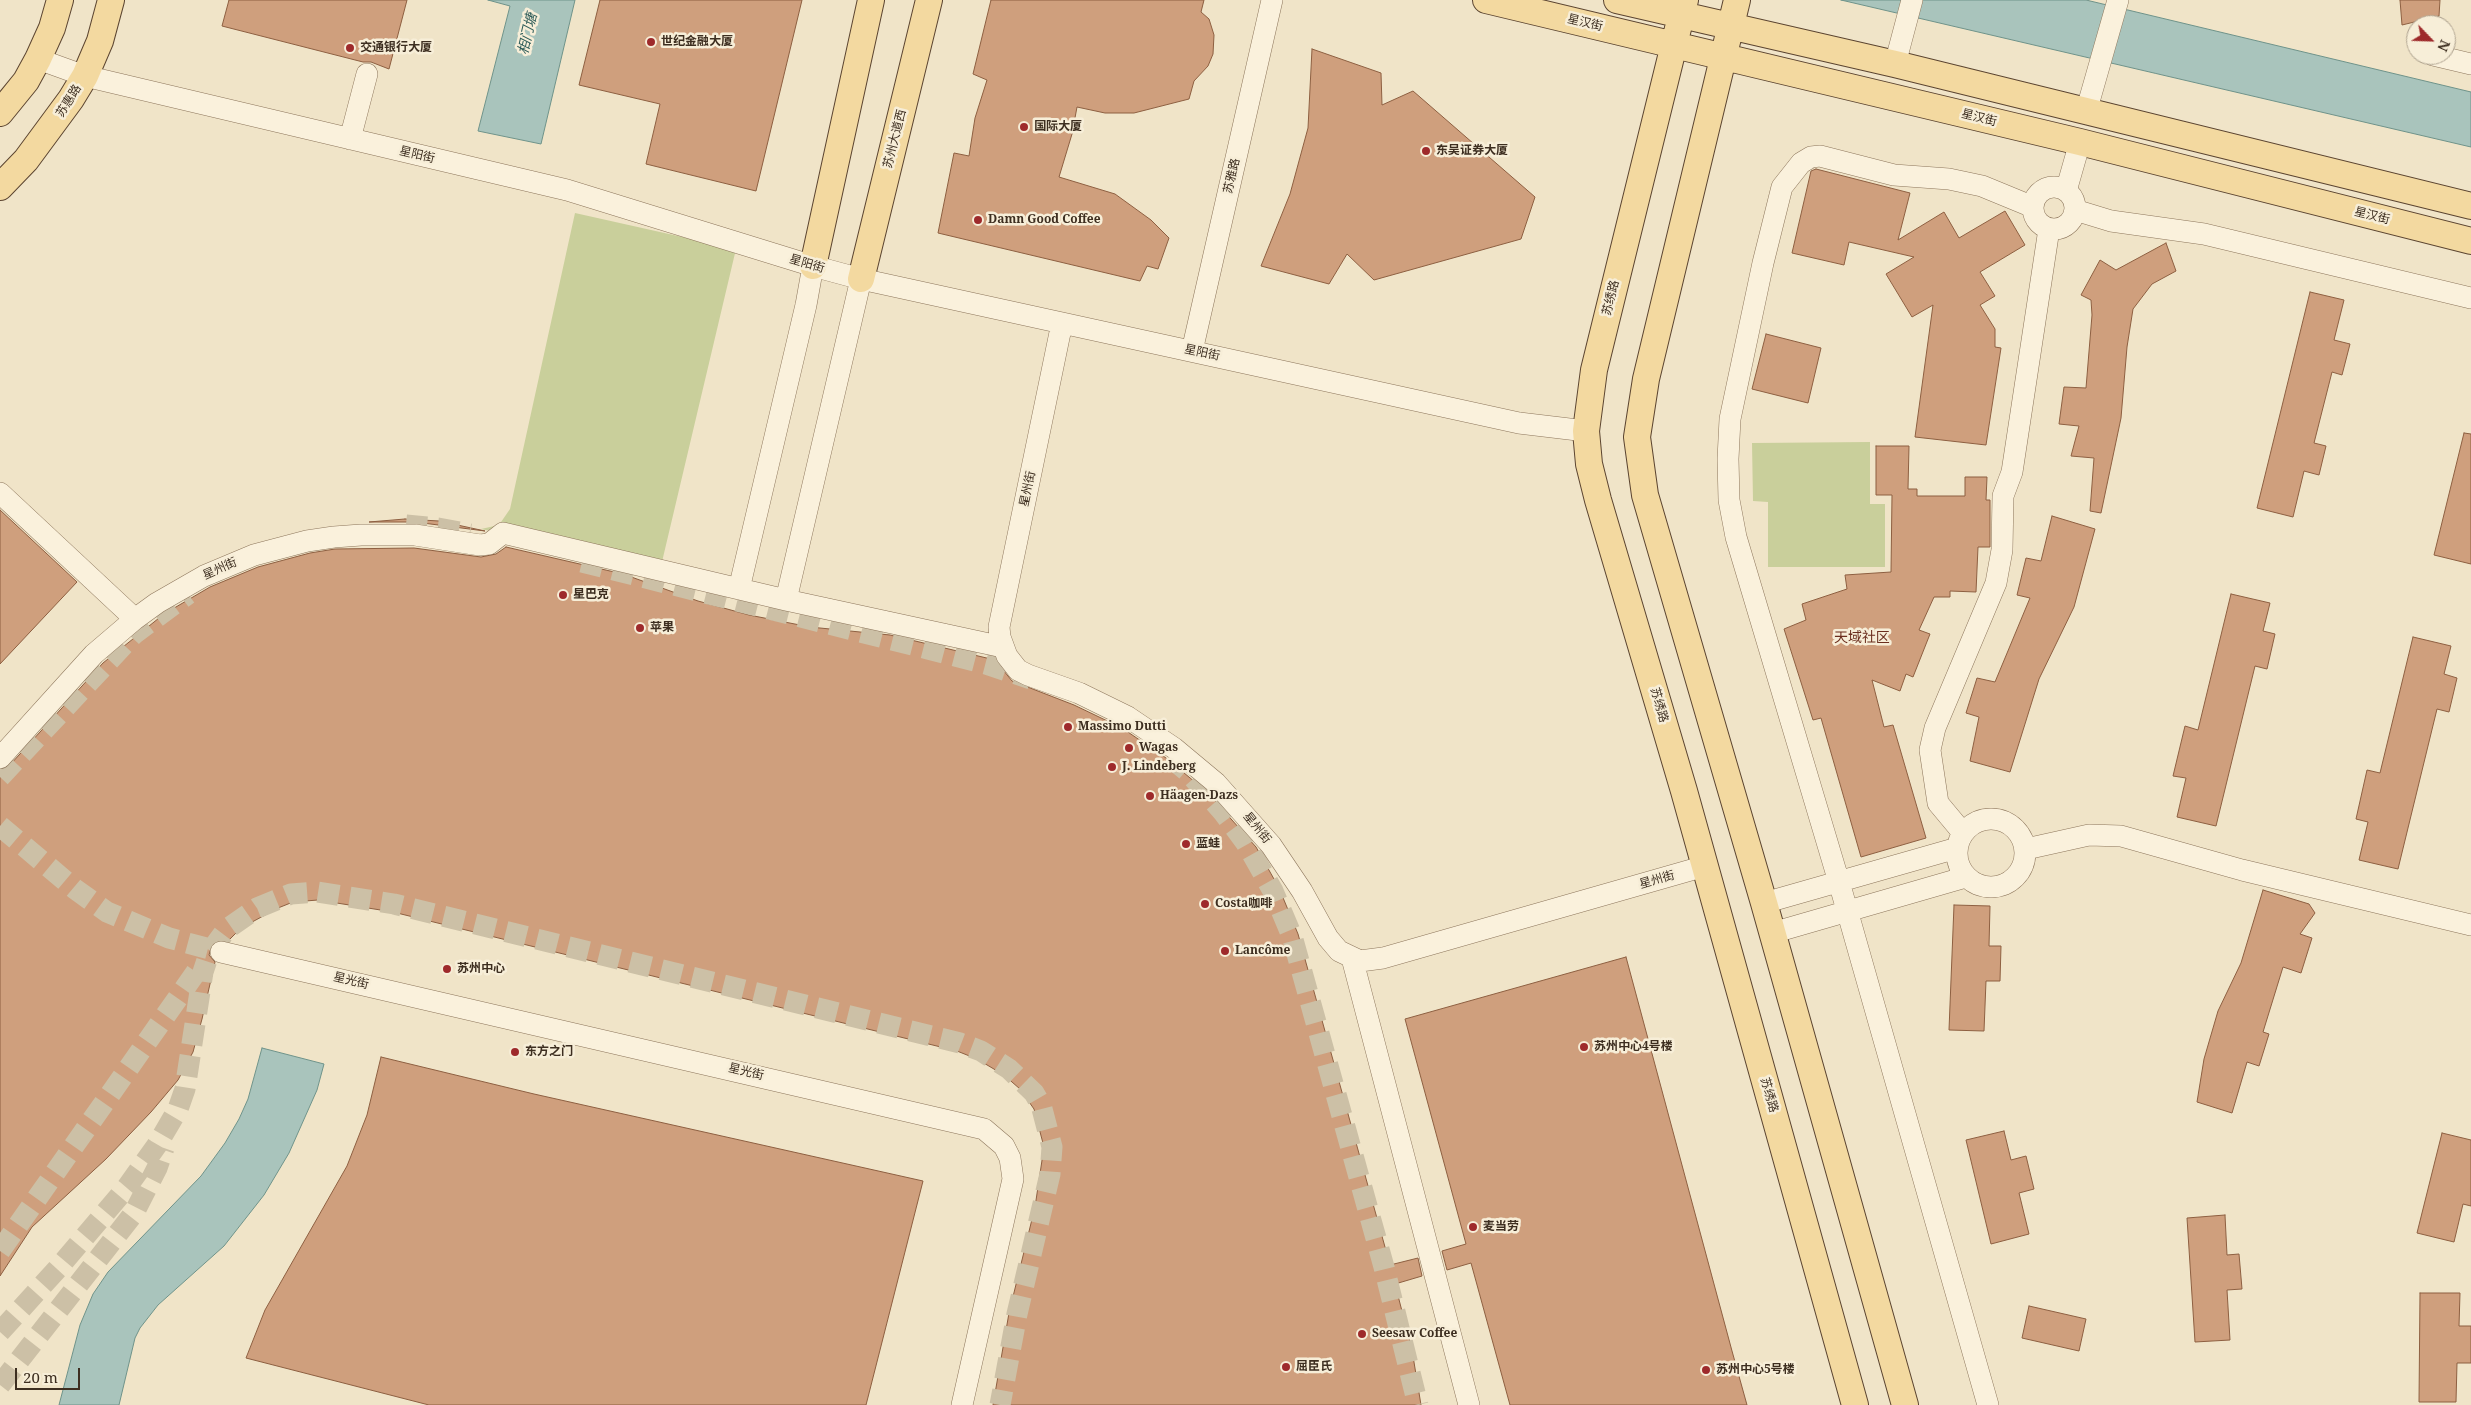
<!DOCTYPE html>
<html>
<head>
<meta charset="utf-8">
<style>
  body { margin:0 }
  #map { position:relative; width:2471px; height:1405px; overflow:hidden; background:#f0e4c8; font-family:"Noto Serif",serif }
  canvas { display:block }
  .north { position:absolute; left:2406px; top:15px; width:50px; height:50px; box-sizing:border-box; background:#f7eed8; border:1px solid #ada18e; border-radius:50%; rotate:114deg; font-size:14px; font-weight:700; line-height:20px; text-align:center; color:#3d2e20 }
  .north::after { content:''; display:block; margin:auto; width:18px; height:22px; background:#9e2a2b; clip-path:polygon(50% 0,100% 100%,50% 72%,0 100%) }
  .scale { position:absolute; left:15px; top:1368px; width:65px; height:22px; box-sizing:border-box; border:2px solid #3d2e20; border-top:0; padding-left:6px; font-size:15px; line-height:18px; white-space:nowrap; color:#3d2e20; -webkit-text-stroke:4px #f7eed8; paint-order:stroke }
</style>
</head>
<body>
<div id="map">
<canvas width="2471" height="1405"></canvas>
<div class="north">N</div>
<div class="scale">20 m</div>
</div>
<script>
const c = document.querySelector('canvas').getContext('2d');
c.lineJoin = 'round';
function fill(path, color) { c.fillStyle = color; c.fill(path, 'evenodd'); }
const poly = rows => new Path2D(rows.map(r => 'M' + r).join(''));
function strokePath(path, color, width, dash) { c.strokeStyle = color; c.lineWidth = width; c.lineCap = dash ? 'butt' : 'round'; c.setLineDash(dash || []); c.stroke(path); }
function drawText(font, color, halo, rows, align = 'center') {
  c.font = font + ' "Noto Serif","Noto Sans SC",serif'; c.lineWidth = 5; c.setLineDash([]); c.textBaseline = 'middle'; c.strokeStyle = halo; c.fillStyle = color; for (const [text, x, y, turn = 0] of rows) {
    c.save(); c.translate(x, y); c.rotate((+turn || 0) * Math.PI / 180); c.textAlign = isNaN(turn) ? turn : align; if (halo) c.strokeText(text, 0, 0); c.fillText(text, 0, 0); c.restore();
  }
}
const green = poly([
  [575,213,736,249,661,566,481,529,499,525,510,509],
  [1870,442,1870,504,1885,504,1885,567,1768,567,1768,502,1753,501,1752,443]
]);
const water = poly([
  [488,0,575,0,541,144,478,131,510,6,488,0],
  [1841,0,2086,0,2471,92,2471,147,1841,0],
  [262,1048,324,1064,317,1090,289,1153,264,1195,224,1246,158,1305,140,1328,135,1338,119,1405,59,1405,80,1325,93,1294,108,1272,201,1176,225,1143,239,1119,248,1099,262,1048]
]);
const building = poly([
  [229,0,407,0,389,69,371,62,363,62,222,26,229,0],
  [600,0,802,0,756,191,646,164,660,104,579,85,600,0],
  [991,0,1204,0,1201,12,1209,19,1214,35,1213,54,1208,66,1194,81,1189,99,1134,113,1105,113,1077,107,1072,134,1059,177,1115,194,1151,220,1169,238,1158,269,1147,266,1140,281,938,233,954,153,969,156,975,118,987,80,973,74,991,0],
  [2400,0,2440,0,2439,16,2402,25,2400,0],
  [1312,49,1381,73,1382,105,1413,91,1535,197,1521,239,1374,280,1347,254,1329,284,1261,266,1290,194,1308,128,1312,49],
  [1816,169,1910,193,1898,240,1944,212,1959,238,2005,211,2025,245,1980,272,1995,296,1980,305,1995,329,1995,347,2001,348,1986,445,1915,437,1933,305,1912,317,1886,274,1914,257,1849,242,1844,265,1792,253,1811,171,1816,169],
  [2166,243,2176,271,2152,284,2133,309,2127,347,2121,418,2101,513,2090,511,2094,458,2071,456,2079,426,2059,424,2064,387,2086,388,2092,315,2091,300,2081,295,2100,260,2116,270,2166,243],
  [2310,292,2344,300,2334,340,2350,344,2342,375,2332,372,2314,443,2326,446,2319,475,2304,471,2293,517,2257,508,2310,292],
  [1766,334,1821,348,1808,403,1752,389,1766,334],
  [2464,433,2471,434,2471,564,2434,555,2464,433],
  [1876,446,1909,446,1908,489,1917,489,1917,496,1965,496,1965,477,1987,477,1986,500,1990,500,1990,547,1978,547,1976,592,1950,591,1950,597,1934,597,1919,630,1930,634,1913,677,1906,674,1900,691,1872,680,1884,727,1893,725,1926,838,1861,857,1821,718,1813,720,1784,629,1806,620,1802,604,1847,589,1845,575,1891,572,1892,495,1876,495,1876,446],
  [0,510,77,582,0,664,0,510],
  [2052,516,2095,529,2074,607,2039,679,2010,772,1970,761,1979,717,1966,713,1977,678,1995,682,2030,598,2017,595,2026,558,2041,561,2052,516],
  [405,519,439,521,485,531,415,522,369,522,405,519],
  [506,547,623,574,698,601,749,615,810,627,890,635,995,660,1012,681,1074,705,1122,728,1166,758,1207,792,1256,847,1279,888,1298,934,1390,1265,1418,1258,1422,1276,1395,1284,1412,1350,1421,1405,993,1405,1009,1313,1035,1207,1044,1147,1034,1109,1020,1089,1004,1075,977,1059,957,1051,393,912,318,900,293,902,278,908,241,928,228,941,218,940,212,944,209,955,215,962,202,1019,193,1052,178,1080,151,1112,106,1159,32,1227,0,1276,0,770,9,766,103,663,164,614,210,587,258,567,310,553,335,549,414,548,481,557,496,554,506,547],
  [2231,594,2270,603,2263,631,2275,634,2267,669,2255,666,2216,826,2177,817,2186,778,2173,776,2185,726,2198,730,2231,594],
  [2413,637,2451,646,2444,674,2457,678,2449,712,2437,709,2398,869,2359,860,2368,822,2356,819,2367,770,2380,773,2413,637],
  [2263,890,2309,904,2315,913,2300,934,2312,938,2301,973,2283,967,2263,1032,2269,1034,2259,1066,2247,1062,2232,1113,2197,1102,2204,1059,2218,1011,2241,963,2263,890],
  [1954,905,1990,906,1989,946,2001,946,2000,981,1986,981,1984,1031,1949,1030,1954,905],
  [1626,957,1732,1351,1747,1405,1510,1405,1471,1263,1447,1270,1442,1251,1466,1244,1405,1019,1626,957],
  [381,1057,534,1094,923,1181,866,1405,429,1405,246,1358,265,1310,347,1166,367,1115,381,1057],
  [2004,1131,2011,1160,2026,1156,2034,1189,2019,1193,2029,1234,1991,1244,1966,1140,2004,1131],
  [2442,1133,2471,1140,2471,1206,2463,1204,2454,1242,2417,1233,2442,1133],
  [2225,1215,2227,1255,2239,1254,2242,1289,2227,1290,2230,1340,2195,1342,2187,1218,2225,1215],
  [2420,1293,2460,1293,2459,1326,2471,1326,2471,1363,2457,1363,2456,1402,2419,1402,2420,1293],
  [2029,1306,2086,1319,2079,1351,2022,1338,2029,1306]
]);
const minorTunnel = poly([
  [406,525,438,528,470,534],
  [582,562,928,649,986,664,1031,679],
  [1170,757,1188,772,1223,812,1246,843,1273,891,1292,936,1384,1267,1418,1405],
  [0,777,134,634,188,594],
  [0,826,75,889,107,912,169,938,221,952],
  [0,1251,201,965],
  [0,1332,60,1266,127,1187,157,1145,178,1109,185,1089,203,972,209,954,218,941,227,929,257,908,291,894,318,892,394,904,960,1043,981,1051,1009,1069,1034,1093,1041,1105,1052,1147,1050,1174,1017,1314,1000,1405],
  [0,1385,134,1213,157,1168,164,1148]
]);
const minor = poly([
  [2433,55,2471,64],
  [38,59,85,76,567,190,813,266,861,279,1519,423,1586,431],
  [1895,64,1912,0],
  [2086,112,2118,0],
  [350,139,367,74],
  '2033 208a21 21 0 1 1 42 0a21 21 0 1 1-42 0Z',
  [2066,191,2080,142],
  [2075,210,2111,221,2204,234,2471,298],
  [1062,323,999,627,1000,637,1007,656,1018,670,1028,675,1079,693,1128,717,1174,748,1216,783,1271,845,1302,891,1328,938,1339,951,1360,961,1383,958,1705,866],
  [1192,351,1272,0],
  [0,493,135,619],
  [739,589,806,305,813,266],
  [786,600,861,279],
  [0,758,94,654,135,619,157,603,204,576,254,555,307,541,334,537,361,535,415,535,480,545,489,544,503,533,786,600,1003,647],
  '1957 853a34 34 0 1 1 68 0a34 34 0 1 1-68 0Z',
  [1963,833,1938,803,1930,750,1935,728,1996,583,2002,550,2003,496,2012,472,2049,229],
  [2026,849,2089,835,2121,836,2242,870,2471,925],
  [1764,903,1957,848],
  [1772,933,1966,877],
  [221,952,984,1129,1004,1146,1010,1158,1013,1179,962,1405],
  [1352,958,1469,1405],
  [1988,1405,1839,882,1736,537,1729,500,1728,459,1730,419,1763,263,1782,187,1801,163,1811,157,1820,156,1894,175,1949,179,1982,186,2033,207]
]);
const major = poly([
  [1486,0,2080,142,2471,241],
  [1617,0,1895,64,2471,206],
  [1685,0,1594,370,1586,431,1589,464,1598,500,1684,791,1855,1405],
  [1737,0,1646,379,1637,437,1645,495,1764,903,1905,1405],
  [0,113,26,81,38,59,52,28,60,0],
  [0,187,26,160,71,99,85,76,100,41,111,0],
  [813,266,871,0],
  [861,279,929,0]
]);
const markers = [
  [651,42,5,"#9e2a2b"],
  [350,48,5,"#9e2a2b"],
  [1024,127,5,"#9e2a2b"],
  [1426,151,5,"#9e2a2b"],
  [978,220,5,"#9e2a2b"],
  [563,595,5,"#9e2a2b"],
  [640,628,5,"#9e2a2b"],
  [1068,727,5,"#9e2a2b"],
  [1129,748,5,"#9e2a2b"],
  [1112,767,5,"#9e2a2b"],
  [1150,796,5,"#9e2a2b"],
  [1186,844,5,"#9e2a2b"],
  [1205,904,5,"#9e2a2b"],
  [1225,951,5,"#9e2a2b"],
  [447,969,5,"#9e2a2b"],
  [1584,1047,5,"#9e2a2b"],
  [515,1052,5,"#9e2a2b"],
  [1473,1227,5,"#9e2a2b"],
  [1362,1334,5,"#9e2a2b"],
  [1286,1367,5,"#9e2a2b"],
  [1706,1370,5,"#9e2a2b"]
];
const streetNames = [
  ["星汉街",1585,23,13],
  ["苏惠路",69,101,-58],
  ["星汉街",1979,118,14],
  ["苏州大道西",895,139,-76],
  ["星阳街",417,155,13],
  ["苏雅路",1232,176,-77],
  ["星汉街",2372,216,14],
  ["星阳街",807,264,16],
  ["苏绣路",1611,298,-76],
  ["星阳街",1202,353,12],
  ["星州街",1028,489,-78],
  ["星州街",220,569,-24],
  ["苏绣路",1659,705,74],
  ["星州街",1257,828,51],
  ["星州街",1657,880,-16],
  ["星光街",351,981,13],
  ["星光街",746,1072,13],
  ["苏绣路",1769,1095,74]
];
const poiNames = [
  ["世纪金融大厦",661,42],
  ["交通银行大厦",360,48],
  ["国际大厦",1034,127],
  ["东吴证券大厦",1436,151],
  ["Damn Good Coffee",988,220],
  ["星巴克",573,595],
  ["苹果",650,628],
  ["Massimo Dutti",1078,727],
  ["Wagas",1139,748],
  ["J. Lindeberg",1122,767],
  ["Häagen-Dazs",1160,796],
  ["蓝蛙",1196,844],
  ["Costa咖啡",1215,904],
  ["Lancôme",1235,951],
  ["苏州中心",457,969],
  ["苏州中心4号楼",1594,1047],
  ["东方之门",525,1052],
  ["麦当劳",1483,1227],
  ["Seesaw Coffee",1372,1334],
  ["屈臣氏",1296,1367],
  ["苏州中心5号楼",1716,1370]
];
const waterNames = [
  ["相门塘",528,34,-77]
];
const neighbourhoodNames = [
  ["天域社区",1862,638]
];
fill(green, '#c9cf9b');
fill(water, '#a9c4bc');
strokePath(water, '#6f938a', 1);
fill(building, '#cf9f7d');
strokePath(building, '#8d5f41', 1);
strokePath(minorTunnel, '#ccc0a6', 21, [21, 11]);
strokePath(minor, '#8d765c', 22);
strokePath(major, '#5b4430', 28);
strokePath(minor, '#faf1dc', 21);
strokePath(major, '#f3d9a0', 26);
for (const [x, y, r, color] of markers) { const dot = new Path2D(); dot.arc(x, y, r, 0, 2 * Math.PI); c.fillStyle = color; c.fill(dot); strokePath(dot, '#f7eed8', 2); }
drawText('12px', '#3d2e20', '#f7eed8', streetNames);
drawText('bold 12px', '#3d2e20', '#f7eed8', poiNames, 'left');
drawText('italic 14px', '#2f5d5a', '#f7eed8', waterNames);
drawText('14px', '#6b2e1e', '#f7eed8', neighbourhoodNames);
</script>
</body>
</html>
